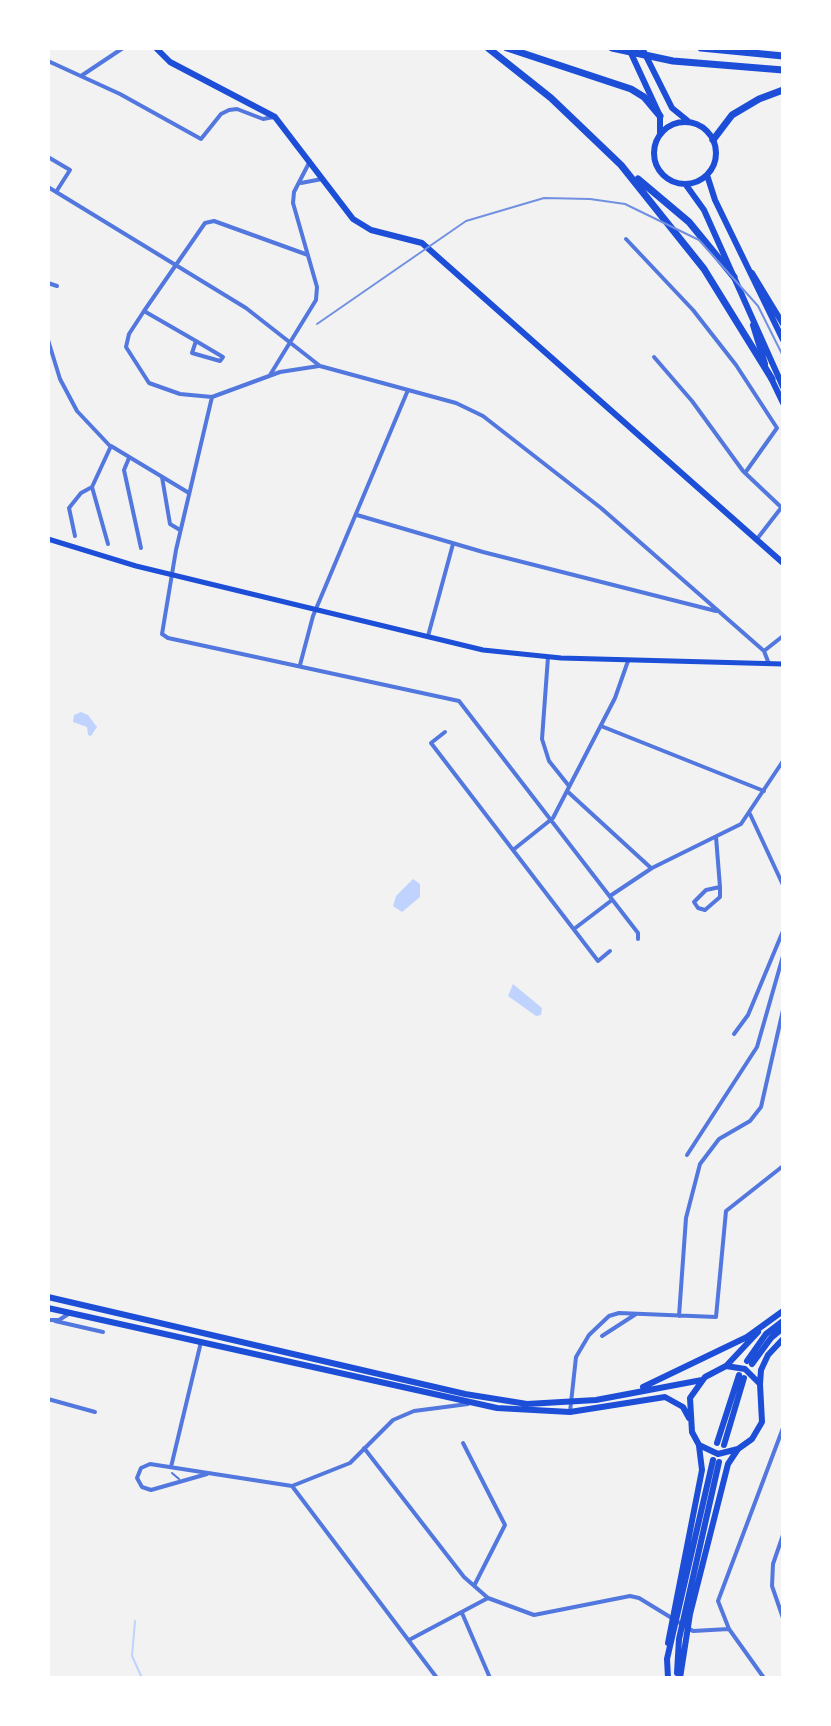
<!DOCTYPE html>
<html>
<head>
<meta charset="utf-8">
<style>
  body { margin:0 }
  #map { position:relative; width:831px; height:1726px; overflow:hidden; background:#f2f2f2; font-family:"Golos Text",sans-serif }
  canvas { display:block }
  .frame { position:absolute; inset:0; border:50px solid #fff; pointer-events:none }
</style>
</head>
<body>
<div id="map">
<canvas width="831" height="1726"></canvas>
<div class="frame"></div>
</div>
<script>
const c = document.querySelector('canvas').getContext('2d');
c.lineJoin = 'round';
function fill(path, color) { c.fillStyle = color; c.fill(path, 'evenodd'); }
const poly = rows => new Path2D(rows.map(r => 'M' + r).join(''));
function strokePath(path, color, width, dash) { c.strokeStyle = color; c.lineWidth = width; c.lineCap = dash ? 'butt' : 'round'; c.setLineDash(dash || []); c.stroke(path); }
const water = poly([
  [81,712,88,715,97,727,91,736,88,735,87,727,73,722,74,715],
  [413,879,420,884,420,897,402,912,393,906,396,896],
  [513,984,542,1008,541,1015,536,1016,508,996]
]);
const stream = poly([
  [135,1621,132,1656,142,1678]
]);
const service = poly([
  [172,1473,179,1479]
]);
const minor = poly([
  [48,61,120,94,201,139,221,114,229,110,237,109,263,119,274,117],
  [81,76,123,48],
  [48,157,70,170,56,192],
  [301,183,322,179],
  [48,187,246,308,320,366,456,403,483,416,601,508,764,651,769,664],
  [626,239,693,310,736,365,777,428,745,473],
  [308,255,214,221,205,223,144,311,129,334,126,347,149,383,180,394,212,397,280,372,319,366],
  [48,283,57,286],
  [144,311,196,341,223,357,220,361,192,353,196,341],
  [48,340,60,379,77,411,110,446],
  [654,357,692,401,743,471,782,508],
  [270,375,316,300,317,287,293,203,294,192,310,161],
  [212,397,176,550,162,634,168,638,459,701,638,933,638,939],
  [129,458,124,470,141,548],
  [162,477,170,524,180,530],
  [92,487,111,446,189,493],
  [92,487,108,544],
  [357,515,483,552,716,611],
  [75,536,69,508,81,493,92,487],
  [757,539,781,508],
  [428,636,453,544],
  [764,651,783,636],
  [548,657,542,739,549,761,569,786],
  [300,665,313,616,408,390],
  [601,726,764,791],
  [445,732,431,743,598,961,610,951],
  [567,791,651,868],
  [750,814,783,885],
  [716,837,720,887,720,897,705,910,698,908,694,902,706,890,720,887],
  [513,850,553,818,615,698,628,661],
  [610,896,652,868,741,824,783,761],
  [574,929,612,900],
  [734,1034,748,1015,783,931],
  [687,1155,757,1047,783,956],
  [679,1316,686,1218,700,1164,719,1139,750,1121,761,1107,783,1010],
  [48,1320,59,1320,70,1313],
  [55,1321,103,1332],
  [602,1336,636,1314],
  [48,1399,95,1412],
  [570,1412,576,1357,589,1335,609,1316,619,1313,716,1317,726,1211,783,1166],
  [463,1443,505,1525,474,1586],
  [364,1448,464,1577,488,1598,534,1615,630,1596,639,1598,693,1631,729,1629,764,1678],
  [171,1467,201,1342],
  [207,1474,151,1490,142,1487,137,1478,141,1468,150,1464,292,1486,350,1463,393,1420,414,1411,468,1404],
  [292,1486,437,1678],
  [783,1535,773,1564,772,1586,783,1618],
  [462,1613,490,1678],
  [729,1629,718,1601,783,1428],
  [409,1640,488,1598]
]);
const secondary = poly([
  [48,539,136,566,483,650,561,658,783,664]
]);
const primary = poly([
  [156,48,170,62,275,117,353,219,371,230,422,243,783,563],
  [642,48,672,108,688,121],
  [630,51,660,116,660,133],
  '654 153a31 31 0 1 1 62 0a31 31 0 1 1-62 0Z',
  [707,175,715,200,783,340],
  [686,185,704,210,783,387],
  [752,273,783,324],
  [753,325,765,364],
  [771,378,783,403],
  [48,1297,465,1394,527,1404,596,1400,702,1380],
  [48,1308,497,1408,570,1412,665,1397,683,1407,689,1418],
  [747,1361,766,1334,783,1321],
  [752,1364,771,1338,783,1328],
  [727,1365,758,1332],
  [726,1366,745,1369,760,1384,762,1422,752,1439,738,1449,718,1454,699,1445,692,1432,690,1398,705,1377,726,1366],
  [760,1384,761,1370,768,1355,783,1339],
  [643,1387,747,1337,783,1311],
  [717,1443,739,1375],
  [724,1445,744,1378],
  [668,1643,702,1470,699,1446],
  [677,1673,679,1639,719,1462],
  [668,1678,667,1659,713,1460],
  [680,1678,690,1614,728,1464,738,1449]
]);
const motorway = poly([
  [488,48,551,98,621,165,704,269,772,379],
  [507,48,631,89,644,97,660,116],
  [612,48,673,61,783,70],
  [701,48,783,56],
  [713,140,732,115,759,99,783,90],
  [638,179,689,222,734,277]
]);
const tram = poly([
  [317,324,466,221,544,198,590,199,625,204,699,240,758,306,783,356]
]);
fill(water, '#bfd3fe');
strokePath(stream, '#bfd3fe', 2);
strokePath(service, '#5277de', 2);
strokePath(minor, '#5277de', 4);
strokePath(secondary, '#1d4ed8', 5);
strokePath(primary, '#1d4ed8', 6);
strokePath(motorway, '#1d4ed8', 7);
strokePath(tram, '#7290e2', 2);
</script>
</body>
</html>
